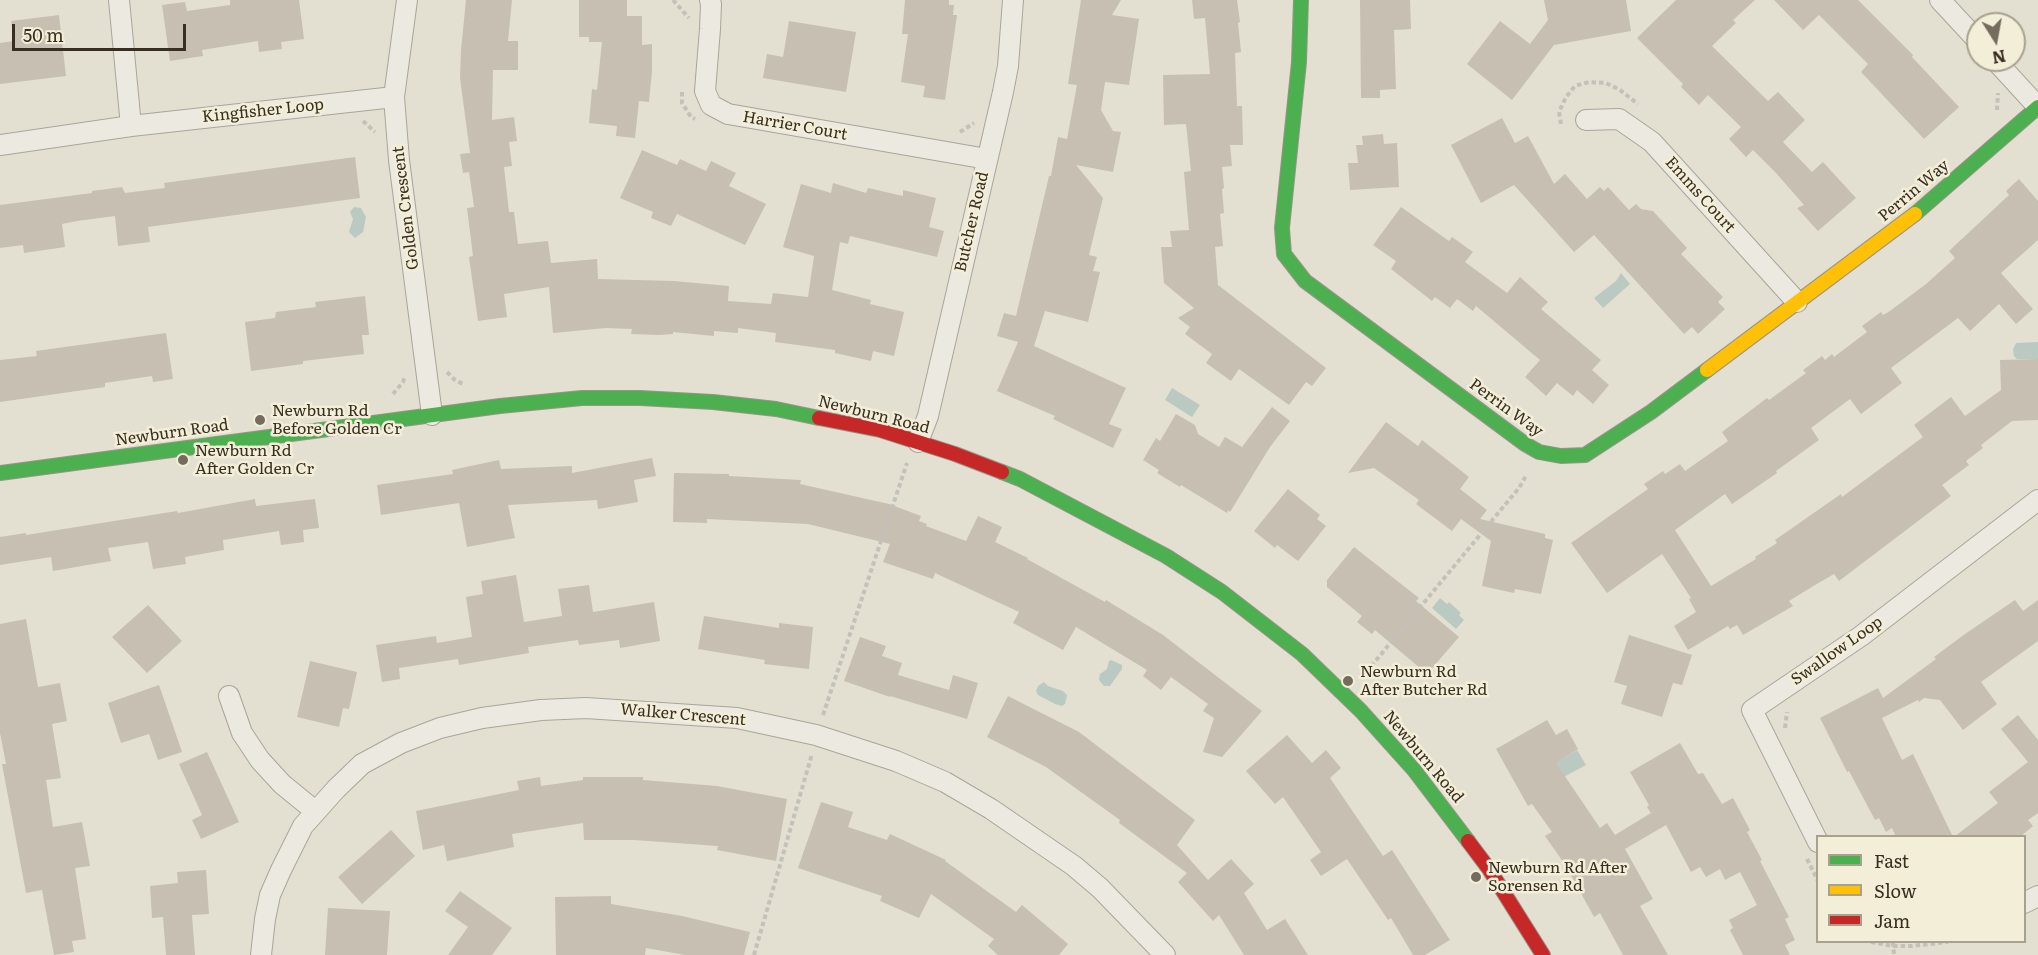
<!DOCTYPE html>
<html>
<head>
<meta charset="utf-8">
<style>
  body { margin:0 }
  #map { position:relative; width:2038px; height:955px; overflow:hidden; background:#e3e0d1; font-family:Literata,serif }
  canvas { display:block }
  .legend { position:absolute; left:1816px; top:835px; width:210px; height:108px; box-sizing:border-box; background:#f3eed8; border:2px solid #a8a18f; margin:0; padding:8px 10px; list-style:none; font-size:18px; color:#382e21 }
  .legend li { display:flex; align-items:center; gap:12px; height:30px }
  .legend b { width:30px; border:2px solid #a8a18f }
  .north { position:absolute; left:1966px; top:12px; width:60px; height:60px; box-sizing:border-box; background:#f3eed8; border:2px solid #a8a18f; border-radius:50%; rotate:169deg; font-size:16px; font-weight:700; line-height:24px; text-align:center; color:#382e21 }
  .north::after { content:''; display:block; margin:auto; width:21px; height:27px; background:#746c5f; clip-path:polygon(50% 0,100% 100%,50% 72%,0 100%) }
  .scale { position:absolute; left:12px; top:24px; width:174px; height:27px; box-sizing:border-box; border:3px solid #382e21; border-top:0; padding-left:8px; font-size:18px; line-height:21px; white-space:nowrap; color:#382e21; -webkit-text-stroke:4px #f3eed8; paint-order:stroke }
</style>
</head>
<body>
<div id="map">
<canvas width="2038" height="955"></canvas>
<ul class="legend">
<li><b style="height:8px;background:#4caf50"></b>Fast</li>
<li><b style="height:8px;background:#ffc107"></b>Slow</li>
<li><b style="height:8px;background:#c62828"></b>Jam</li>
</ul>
<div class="north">N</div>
<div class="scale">50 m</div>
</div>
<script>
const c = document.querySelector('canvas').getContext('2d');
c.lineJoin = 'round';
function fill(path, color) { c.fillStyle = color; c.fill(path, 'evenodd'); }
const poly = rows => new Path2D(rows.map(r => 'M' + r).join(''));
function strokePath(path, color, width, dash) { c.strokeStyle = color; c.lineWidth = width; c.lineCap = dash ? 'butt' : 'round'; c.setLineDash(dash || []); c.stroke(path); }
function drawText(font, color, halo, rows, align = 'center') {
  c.font = font + ' Literata,serif'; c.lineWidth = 5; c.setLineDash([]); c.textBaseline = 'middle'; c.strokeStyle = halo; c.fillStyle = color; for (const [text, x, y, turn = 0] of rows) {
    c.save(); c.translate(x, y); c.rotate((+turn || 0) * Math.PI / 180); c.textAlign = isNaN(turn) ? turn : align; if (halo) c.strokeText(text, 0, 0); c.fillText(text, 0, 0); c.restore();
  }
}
const water = poly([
  [354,207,361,208,366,217,363,232,355,238,349,232,353,219,350,212],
  [1621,273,1630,284,1603,308,1594,298,1616,281],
  [2038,342,2038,359,2017,359,2014,356,2013,349,2016,343],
  [1172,388,1200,405,1192,417,1165,400],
  [1440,598,1447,604,1449,602,1461,613,1459,615,1464,620,1456,629,1432,608],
  [1111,660,1122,665,1122,669,1110,686,1104,686,1099,680,1100,674,1107,669,1109,661],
  [1044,682,1048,686,1063,691,1067,695,1065,704,1062,706,1055,704,1038,695,1036,691,1038,686],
  [1577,750,1586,765,1560,779,1552,765]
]);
const building = poly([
  [230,0,299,0,304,39,281,42,282,49,259,52,258,41,202,50,203,56,170,61,162,5,185,2,187,11,230,5],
  [466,0,512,0,508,41,518,41,518,70,493,70,492,120,514,117,517,141,509,142,512,166,504,167,509,212,514,212,518,244,548,241,551,263,597,259,598,279,674,281,729,286,728,301,771,304,773,293,808,297,814,256,783,247,801,184,831,193,833,183,866,193,868,188,903,196,903,190,936,198,929,227,944,231,937,257,850,236,848,244,840,242,832,290,871,300,870,304,904,312,894,356,873,351,871,361,835,353,835,350,775,342,776,333,738,328,738,333,714,331,714,336,673,332,673,334,659,335,631,334,632,329,606,328,553,333,549,287,504,294,507,317,478,321,469,257,473,256,467,208,474,207,469,172,463,173,460,154,470,153,460,78,461,50],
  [579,0,627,0,627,16,642,16,642,45,652,44,652,71,649,102,639,101,635,138,616,136,617,126,589,123,592,89,597,90,602,42,589,42,589,37,579,37],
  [905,0,949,0,949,5,954,5,953,15,957,15,945,100,923,97,925,86,901,82,908,34,902,34],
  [1081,0,1121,0,1112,15,1139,19,1129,85,1105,82,1101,110,1113,131,1121,132,1113,172,1076,165,1103,198,1089,255,1097,257,1093,271,1100,272,1088,322,1045,311,1034,346,1126,388,1109,424,1122,429,1113,448,1053,419,1055,416,997,391,1018,342,997,336,1004,313,1016,316,1049,176,1051,176,1058,137,1067,139,1077,85,1068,84],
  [1192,0,1237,0,1240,22,1238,23,1241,52,1235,53,1237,106,1242,106,1243,145,1230,145,1232,166,1222,167,1224,188,1222,189,1224,213,1220,214,1223,246,1215,247,1218,285,1326,368,1312,386,1306,382,1289,405,1239,369,1231,381,1206,363,1212,354,1185,334,1190,327,1178,318,1194,308,1164,283,1161,247,1172,247,1170,231,1189,230,1184,172,1191,171,1186,124,1164,125,1163,75,1210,74,1205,18,1194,19],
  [1360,0,1410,0,1411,29,1394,30,1396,89,1380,90,1380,98,1361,98],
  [1544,0,1626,0,1631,31,1554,45,1512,100,1467,64,1500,21,1530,44,1548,20],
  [1676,0,1755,0,1733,20,1736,23,1712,46,1768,101,1778,92,1805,120,1783,142,1812,172,1823,162,1856,198,1818,231,1797,208,1804,205,1776,173,1753,150,1746,157,1729,139,1741,127,1708,95,1699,105,1681,87,1683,84,1637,38],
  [1774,0,1858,0,1913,55,1912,57,1959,107,1924,139,1861,72,1868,64,1819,15,1803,30],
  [59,15,66,76,0,84,0,43,14,41,11,21],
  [789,21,856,32,846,92,763,78,767,54,783,57],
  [1502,118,1515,143,1528,136,1554,184,1565,174,1587,199,1600,187,1604,191,1608,187,1629,210,1636,204,1641,209,1653,211,1687,248,1681,254,1723,297,1718,302,1725,309,1698,334,1692,327,1684,334,1594,235,1574,252,1514,185,1481,203,1451,145],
  [1383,134,1384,144,1397,143,1399,187,1350,190,1348,163,1358,163,1356,145,1363,145,1362,136],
  [642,150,677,165,680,159,706,171,711,161,736,173,729,186,766,204,745,245,677,214,671,226,651,218,653,212,620,198],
  [355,157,360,198,148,227,150,242,118,246,115,216,77,221,62,224,65,247,24,253,23,245,0,248,0,205,92,193,92,191,122,187,125,193,165,188,164,183],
  [2019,179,2038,201,2038,240,2001,273,2033,309,2016,324,1999,304,1970,331,1958,318,1891,368,1902,383,1861,414,1850,399,1811,428,1819,440,1776,471,1777,473,1732,504,1725,494,1675,530,1711,586,1756,559,1755,557,1777,543,1775,540,1841,494,1842,497,1923,437,1914,425,1951,397,1965,416,2001,390,2000,360,2038,359,2038,420,2012,421,1981,445,1983,448,1966,461,1969,465,1942,485,1951,496,1839,581,1834,574,1815,585,1789,601,1793,606,1743,635,1737,625,1730,629,1728,626,1688,650,1674,626,1696,612,1689,599,1691,598,1662,554,1607,593,1571,543,1648,489,1644,484,1663,471,1665,474,1680,464,1685,471,1728,441,1722,432,1767,398,1769,400,1806,373,1803,370,1822,356,1825,360,1832,354,1834,357,1867,332,1862,326,1881,312,1883,315,1890,311,1926,284,1955,258,1949,251,2009,195,2006,191],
  [1401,207,1449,241,1452,237,1473,252,1465,262,1507,293,1520,277,1548,302,1541,309,1601,360,1592,370,1609,385,1593,404,1577,390,1573,396,1557,383,1546,396,1525,377,1540,360,1476,306,1473,311,1457,299,1450,308,1435,297,1432,301,1391,269,1396,261,1373,245],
  [365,296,369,335,362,335,364,354,303,361,303,364,251,371,245,322,275,318,276,312,316,307,315,302],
  [166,333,173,379,153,382,152,376,105,383,105,387,0,402,0,360,37,356,36,351],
  [1272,407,1290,421,1270,447,1230,512,1228,510,1227,513,1181,485,1180,487,1157,473,1159,470,1143,460,1156,438,1160,441,1176,414,1195,425,1198,434,1219,447,1225,437,1242,447],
  [1386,422,1418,446,1422,440,1469,477,1460,489,1487,510,1480,519,1545,534,1545,538,1553,540,1541,594,1515,589,1514,593,1482,586,1491,541,1461,519,1452,531,1416,504,1419,500,1374,468,1348,473],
  [652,458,656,476,634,480,638,502,598,509,597,500,508,505,515,538,467,547,459,503,381,515,377,485,453,474,452,470,499,460,501,469,572,466,572,473],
  [674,473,729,474,729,476,801,480,800,484,889,504,921,516,919,521,927,524,926,526,966,541,978,516,1002,527,995,542,1028,558,1027,559,1105,602,1106,600,1163,635,1262,711,1222,757,1203,752,1214,718,1203,711,1208,704,1171,677,1161,690,1143,676,1147,670,1076,627,1063,650,1013,623,1019,612,935,573,933,579,883,562,890,544,808,524,707,519,707,523,673,522],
  [1288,489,1320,515,1317,519,1326,526,1298,561,1277,545,1275,548,1254,531],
  [255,499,256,506,315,499,319,528,303,530,304,542,281,545,279,531,223,540,224,550,185,557,186,564,153,569,148,542,108,548,111,561,53,571,51,557,0,565,0,537,26,533,26,535,177,511,178,513],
  [1354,547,1419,598,1416,601,1459,637,1427,674,1375,630,1372,634,1357,622,1362,616,1327,587,1327,580],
  [516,575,524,622,562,616,558,589,589,585,593,612,654,602,660,641,620,648,619,640,579,645,578,640,528,647,529,653,459,665,458,659,399,668,400,679,382,682,376,645,436,636,437,643,472,637,466,597,483,594,481,581],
  [2015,600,2023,611,2038,600,2038,641,1981,682,1997,704,1963,730,1940,700,1924,698,1919,702,1918,700,1882,718,1902,760,1913,754,1953,837,1896,837,1892,828,1886,832,1879,818,1875,820,1849,771,1847,772,1820,718,1878,688,1883,698,1936,659,1934,657,1965,634],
  [148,605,182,641,147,673,112,637],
  [704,616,779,628,779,623,813,627,809,669,764,664,765,660,698,649],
  [26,619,38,687,60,683,67,721,52,724,61,778,46,780,53,827,82,822,90,866,75,868,86,939,72,941,74,952,54,955,42,890,26,893,2,764,6,764,0,733,0,624],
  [1629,635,1692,655,1682,685,1673,683,1662,717,1621,704,1627,686,1614,682],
  [860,637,886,646,882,656,902,663,898,675,949,690,953,675,978,683,967,719,890,696,890,697,844,681],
  [310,661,357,672,349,709,343,708,339,727,297,717],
  [159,685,182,752,158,760,149,734,121,743,108,703],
  [1008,696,1079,732,1195,820,1177,845,1208,880,1231,859,1254,884,1244,893,1267,930,1285,919,1308,955,1244,955,1219,915,1213,921,1178,882,1187,873,1119,823,1120,820,1046,767,987,737],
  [2018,715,2038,740,2038,813,2028,820,2033,826,2020,837,1954,837,1998,803,1989,792,2028,762,2001,729],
  [1547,720,1556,735,1567,729,1578,749,1556,763,1600,828,1607,823,1615,835,1651,813,1647,807,1649,805,1630,772,1680,743,1698,774,1703,773,1722,804,1733,798,1750,830,1747,832,1762,860,1760,861,1789,917,1785,919,1795,940,1785,945,1790,955,1743,955,1730,930,1733,928,1729,920,1757,905,1740,872,1725,880,1720,869,1706,877,1700,867,1691,872,1666,825,1625,849,1653,899,1640,906,1668,955,1623,955,1600,913,1594,917,1566,866,1545,836,1552,832,1532,804,1528,806,1496,749],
  [1287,735,1312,763,1326,750,1341,768,1330,778,1383,856,1392,850,1450,940,1425,955,1413,955,1391,918,1388,920,1347,859,1321,876,1310,860,1321,852,1283,797,1275,804,1246,771],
  [207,752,239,822,201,839,192,820,202,815,179,764],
  [540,777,541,786,583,780,583,777,643,777,643,780,717,786,787,799,776,861,717,850,718,846,634,840,584,840,583,823,512,834,514,847,447,861,444,845,423,850,416,811,519,790,517,781],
  [821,802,853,812,848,827,887,840,890,834,946,860,945,861,1016,912,1022,905,1068,944,1059,955,998,955,988,946,994,939,931,894,919,918,880,901,882,896,798,868],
  [391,830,415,856,362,904,338,877],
  [206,870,209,914,192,915,195,955,166,955,163,917,152,918,150,886,178,883,177,872],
  [460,891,512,928,492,955,448,955,468,927,445,911],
  [611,896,611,904,682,916,750,932,744,955,685,955,646,948,645,955,556,955,555,897],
  [328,908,390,911,387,955,325,955]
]);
const path = poly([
  [673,0,689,18],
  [682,92,682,103,691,117,695,119],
  [1997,110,1998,93],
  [363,121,375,132],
  [1561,124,1559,112,1566,97,1575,86,1589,82,1606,83,1620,90,1638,104],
  [960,132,974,123],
  [447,372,455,380,463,384],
  [393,394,403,382,405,376],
  [1360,676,1368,670,1519,488,1527,474],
  [823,715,907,463],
  [1785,728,1787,712],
  [1807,859,1818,881],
  [1871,942,1893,946,1912,946,1948,942],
  [1893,942,1894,955],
  [754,955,812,754]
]);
const street = poly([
  [119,0,131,126],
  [407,0,394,97,399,160,432,415],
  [710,0,711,4,710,29,705,91,711,105,728,114,987,159],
  [1940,0,1978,41],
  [1995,60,2038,107],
  [1586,120,1619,119,1652,142,1797,302],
  [0,145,131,126,394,97],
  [918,442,928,416,1003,92,1008,66,1013,0],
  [229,696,242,733,260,760,282,784,315,811],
  [1818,842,1752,710,1861,636,2038,500],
  [2024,903,2038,896],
  [261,955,265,919,270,895,281,870,303,826,336,789,362,764,401,743,440,728,482,718,541,710,586,708,737,718,816,735,896,761,945,782,991,809,1074,866,1100,888,1165,955]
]);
const fast = poly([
  [1301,0,1299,62,1282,228,1284,254,1305,281,1525,444,1539,452,1561,456,1585,455,1651,412,1707,370],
  [1915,214,2038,107],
  [1002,472,1020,479,1166,556,1222,592,1302,654,1361,711,1414,770,1468,841],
  [0,473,500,406,582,398,640,398,713,402,776,409,819,418]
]);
const slow = poly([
  [1707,370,1915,214]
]);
const jam = poly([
  [819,418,880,430,955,454,1002,472],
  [1468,841,1489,869,1543,955]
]);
const markers = [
  [260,420,6,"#746c5f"],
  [183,460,6,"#746c5f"],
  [1348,681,6,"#746c5f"],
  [1476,877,6,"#746c5f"]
];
const streetNames = [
  ["Kingfisher Loop",263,111,-6],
  ["Harrier Court",795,126,10],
  ["Perrin Way",1914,191,-40],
  ["Emms Court",1700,195,48],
  ["Golden Crescent",406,208,-97],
  ["Butcher Road",972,222,-77],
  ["Perrin Way",1506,408,36],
  ["Newburn Road",874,415,14],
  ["Newburn Road",172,433,-8],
  ["Swallow Loop",1837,651,-35],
  ["Walker Crescent",683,715,5],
  ["Newburn Road",1423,757,50]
];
const poiNames = [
  ["Newburn Rd",272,411],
  ["Before Golden Cr",272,429],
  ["Newburn Rd",195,451],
  ["After Golden Cr",195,469],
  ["Newburn Rd",1360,672],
  ["After Butcher Rd",1360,690],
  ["Newburn Rd After",1488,868],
  ["Sorensen Rd",1488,886]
];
fill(water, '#bacac2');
fill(building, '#c7bfb2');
strokePath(street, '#a9a599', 22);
strokePath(fast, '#999489', 16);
strokePath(slow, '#999489', 16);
strokePath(jam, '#999489', 16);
strokePath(path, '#c4c1b8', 4, [4.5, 3]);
strokePath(street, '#ece9e1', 20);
strokePath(fast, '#4caf50', 14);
strokePath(slow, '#ffc107', 14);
strokePath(jam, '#c62828', 14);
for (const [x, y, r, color] of markers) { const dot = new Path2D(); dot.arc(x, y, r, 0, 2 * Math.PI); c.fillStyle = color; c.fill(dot); strokePath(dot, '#f3eed8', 2); }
drawText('16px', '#382e21', '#f3eed8', streetNames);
drawText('16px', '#382e21', '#f3eed8', poiNames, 'left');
</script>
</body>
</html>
